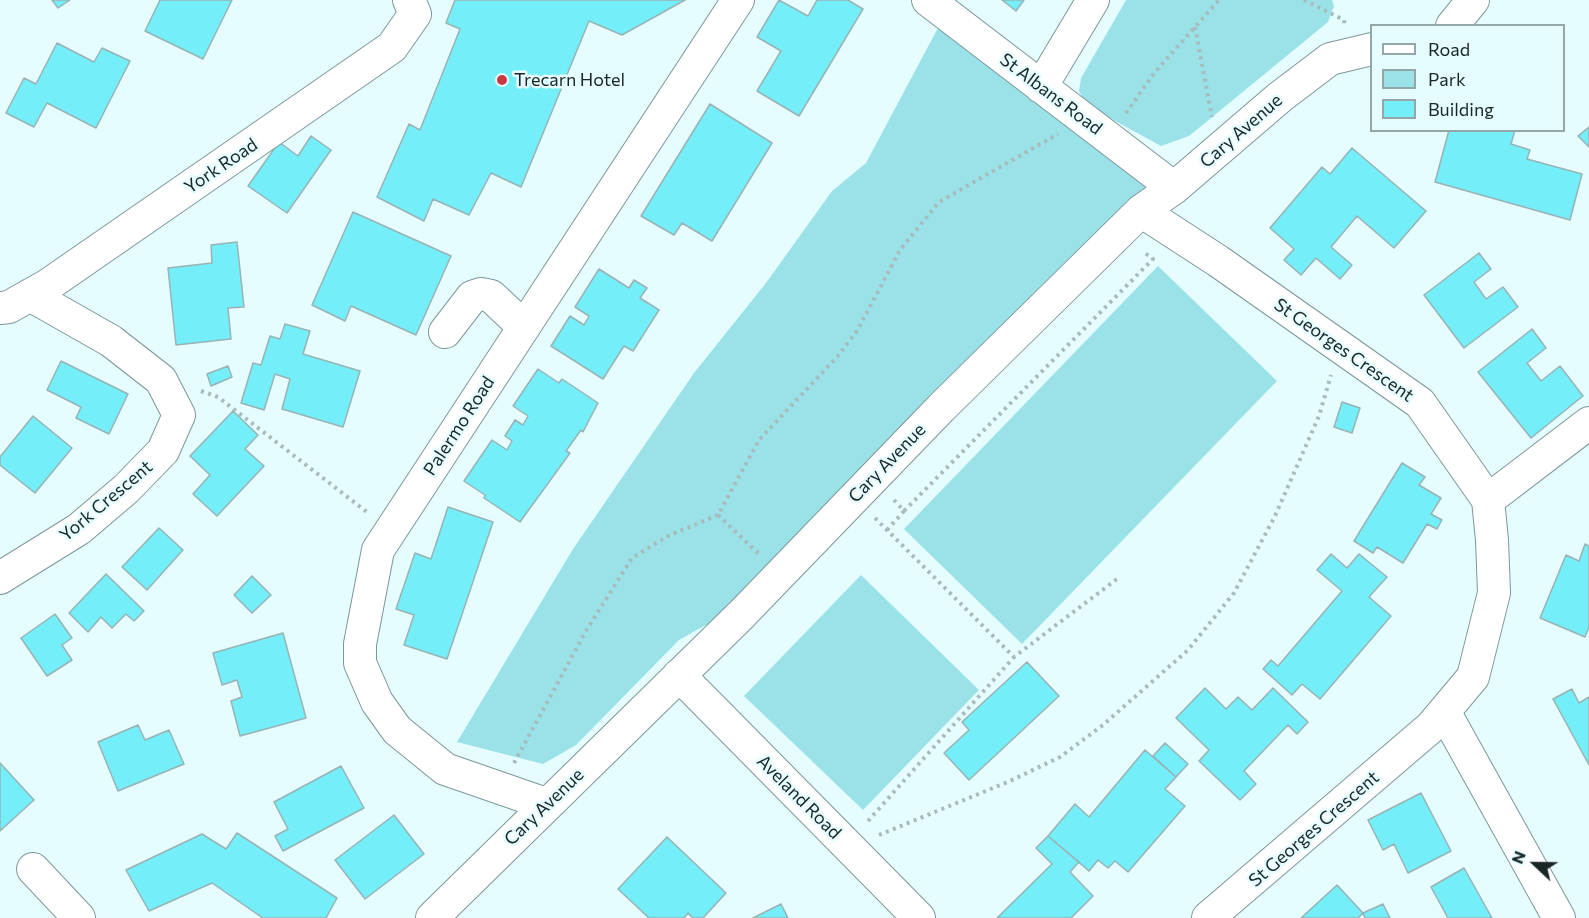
<!DOCTYPE html>
<html>
<head>
<meta charset="utf-8">
<style>
  body { margin:0 }
  #map { position:relative; width:1589px; height:918px; overflow:hidden; background:#e6fdff; font-family:Commissioner,sans-serif }
  canvas { display:block }
  .legend { position:absolute; left:1370px; top:24px; width:195px; height:108px; box-sizing:border-box; background:#e6fdff; border:2px solid #94a7a8; margin:0; padding:8px 10px; list-style:none; font-size:18px; color:#1a2526 }
  .legend li { display:flex; align-items:center; gap:12px; height:30px }
  .legend b { width:30px; border:2px solid #94a7a8 }
  .north { position:absolute; left:1505px; top:834px; width:60px; height:60px; -webkit-text-stroke:4px #e6fdff; paint-order:stroke; rotate:292deg; font-size:16px; font-weight:700; line-height:24px; text-align:center; color:#1a2526 }
  .north::after { content:''; display:block; margin:auto; width:21px; height:27px; background:#1a2526; clip-path:polygon(50% 0,100% 100%,50% 72%,0 100%) }
</style>
</head>
<body>
<div id="map">
<canvas width="1589" height="918"></canvas>
<ul class="legend">
<li><b style="height:8px;background:#fff"></b>Road</li>
<li><b style="height:16px;background:#9ae2e8"></b>Park</li>
<li><b style="height:16px;background:#74eef8"></b>Building</li>
</ul>
<div class="north">N</div>
</div>
<script>
const c = document.querySelector('canvas').getContext('2d');
c.lineJoin = 'round';
function fill(path, color) { c.fillStyle = color; c.fill(path, 'evenodd'); }
const poly = rows => new Path2D(rows.map(r => 'M' + r).join(''));
function strokePath(path, color, width, dash) { c.strokeStyle = color; c.lineWidth = width; c.lineCap = dash ? 'butt' : 'round'; c.setLineDash(dash || []); c.stroke(path); }
function drawText(font, color, halo, rows, align = 'center') {
  c.font = font + ' Commissioner,sans-serif'; c.lineWidth = 5; c.setLineDash([]); c.textBaseline = 'middle'; c.strokeStyle = halo; c.fillStyle = color; for (const [text, x, y, turn = 0] of rows) {
    c.save(); c.translate(x, y); c.rotate((+turn || 0) * Math.PI / 180); c.textAlign = isNaN(turn) ? turn : align; if (halo) c.strokeText(text, 0, 0); c.fillText(text, 0, 0); c.restore();
  }
}
const green = poly([
  [1126,0,1332,0,1334,6,1328,22,1211,118,1189,136,1161,146,1086,105,1079,91,1081,78],
  [939,26,1157,187,729,612,679,640,576,745,543,764,457,742,573,549,694,373,766,283,832,191,866,163],
  [1158,266,1277,381,1022,644,904,529],
  [861,575,979,690,863,810,744,696]
]);
const building = poly([
  [52,0,70,0,58,8,52,0],
  [160,0,232,0,203,59,145,31,160,0],
  [455,0,685,0,622,35,589,21,521,187,491,173,469,215,433,199,424,221,377,197,409,124,420,130,460,29,446,23,455,0],
  [779,0,808,16,817,0,848,0,863,9,799,116,757,91,781,51,757,37,779,0],
  [1002,0,1024,0,1016,11,1002,0],
  [57,43,94,62,102,48,130,61,96,128,47,103,34,127,6,113,24,78,36,84,57,43],
  [710,104,772,143,712,241,682,223,674,235,641,216,710,104],
  [1589,127,1589,147,1578,136,1589,127],
  [1449,130,1515,130,1511,144,1530,150,1527,159,1582,174,1570,220,1435,182,1449,130],
  [311,136,331,150,287,213,248,186,279,142,298,156,311,136],
  [1352,148,1426,211,1394,248,1357,216,1331,247,1352,265,1340,279,1316,258,1301,275,1284,260,1294,249,1270,228,1322,167,1330,174,1352,148],
  [353,212,451,256,416,335,351,306,345,321,312,305,353,212],
  [237,242,244,307,228,308,231,339,176,345,168,268,212,263,211,245,237,242],
  [1479,253,1491,269,1474,282,1486,299,1503,287,1518,307,1464,348,1424,295,1479,253],
  [599,269,629,288,634,280,647,288,640,298,659,310,633,351,624,346,603,379,551,346,570,316,584,325,589,316,575,307,599,269],
  [285,324,310,331,303,354,360,371,343,427,282,409,290,379,275,374,264,410,241,403,253,363,261,365,270,336,280,339,285,324],
  [1532,329,1546,348,1527,363,1541,381,1560,366,1583,396,1531,438,1478,372,1532,329],
  [61,361,128,394,109,434,76,418,81,407,47,390,61,361],
  [228,366,232,377,211,386,207,374,228,366],
  [538,369,559,383,562,379,598,403,583,432,581,430,566,451,570,453,520,522,484,498,485,495,464,481,492,440,507,450,512,441,505,436,515,420,523,425,528,416,513,406,538,369],
  [1342,402,1360,408,1352,433,1334,427,1342,402],
  [233,411,258,435,245,449,264,466,217,516,193,494,210,475,190,456,233,411],
  [33,416,72,448,35,493,0,465,0,457,33,416],
  [1402,463,1425,477,1419,485,1441,498,1431,514,1442,520,1437,529,1427,524,1403,563,1377,547,1373,553,1354,541,1402,463],
  [448,507,493,522,447,659,404,645,414,615,396,609,415,553,431,559,448,507],
  [159,528,183,550,147,590,122,567,159,528],
  [1585,544,1589,546,1589,627,1585,637,1540,618,1566,555,1579,561,1585,544],
  [1331,554,1347,568,1359,554,1387,577,1369,597,1391,616,1320,699,1302,684,1292,695,1263,669,1271,660,1278,666,1342,591,1317,570,1331,554],
  [106,574,144,611,134,621,126,614,112,628,101,617,88,632,69,613,106,574],
  [252,576,271,595,252,613,234,595,252,576],
  [55,614,72,638,62,645,72,660,47,676,21,638,55,614],
  [283,633,306,718,240,736,231,701,242,697,237,680,222,685,213,653,283,633],
  [1027,662,1059,696,969,780,944,753,969,730,962,722,1027,662],
  [1205,688,1226,709,1238,697,1252,710,1273,688,1308,722,1297,734,1288,725,1244,771,1256,784,1240,800,1199,761,1209,750,1176,718,1205,688],
  [1572,689,1579,703,1589,697,1589,765,1553,699,1572,689],
  [138,725,145,740,169,730,184,764,118,791,98,742,138,725],
  [1165,743,1188,764,1176,777,1153,756,1165,743],
  [1145,750,1176,777,1165,789,1185,806,1128,872,1115,861,1108,868,1098,860,1089,871,1048,836,1075,804,1089,817,1145,750],
  [0,763,34,800,0,831,0,763],
  [341,766,364,808,283,851,275,836,288,829,274,802,341,766],
  [1421,793,1451,851,1408,873,1394,844,1383,850,1368,820,1421,793],
  [394,815,424,854,365,899,335,860,394,815],
  [237,833,337,898,326,918,263,918,212,883,149,911,126,870,202,834,226,849,237,833],
  [1048,836,1079,862,1070,872,1093,896,1071,918,997,918,1052,864,1036,848,1048,836],
  [667,837,726,893,703,918,693,918,688,913,684,918,649,918,618,889,667,837],
  [1464,868,1492,918,1448,918,1431,887,1464,868],
  [1337,885,1363,913,1358,918,1301,918,1337,885],
  [781,904,788,918,753,918,781,904],
  [1383,904,1390,918,1365,918,1363,913,1383,904]
]);
const path = poly([
  [1304,0,1344,20,1345,27],
  [1195,27,1212,117],
  [1126,113,1155,72,1219,0],
  [201,391,218,397,367,512],
  [894,500,904,511,1153,259,1145,253],
  [718,515,760,555],
  [875,518,1014,657,1117,579],
  [887,530,904,511],
  [514,763,586,631,632,558,668,536,718,515,759,440,838,356,857,331,900,250,939,202,1058,134],
  [868,821,1014,657],
  [879,835,1010,781,1060,757,1103,725,1188,650,1234,593,1275,516,1319,416,1331,375]
]);
const minor = poly([
  [928,0,1174,188],
  [1452,26,1473,0],
  [1041,87,1093,0],
  [1141,211,1218,261,1420,403,1488,500,1492,540,1494,593,1473,677,1431,727,1208,918],
  [0,308,9,307,48,285,392,47,415,14,409,0],
  [445,332,472,297,481,294,491,296,524,327],
  [1488,500,1589,423],
  [0,578,79,529,126,489,163,451,179,415,161,380,111,341,30,295],
  [679,675,919,918],
  [1445,713,1559,918],
  [546,804,445,769,397,730,377,702,360,663,360,644,378,550,738,0],
  [33,869,79,918],
  [432,918,742,614,941,408,1141,211,1174,188,1280,97,1330,59,1372,49]
]);
const markers = [
  [502,80,6,"#c93941"]
];
const poiNames = [
  ["Trecarn Hotel",514,80]
];
const streetNames = [
  ["St Albans Road",1051,94,37],
  ["Cary Avenue",1241,131,-41],
  ["York Road",221,166,-34],
  ["St Georges Crescent",1344,350,35],
  ["Palermo Road",459,426,-57],
  ["Cary Avenue",887,463,-46],
  ["York Crescent",106,501,-40],
  ["Aveland Road",799,797,45],
  ["Cary Avenue",544,807,-44],
  ["St Georges Crescent",1314,829,-41]
];
fill(green, '#9ae2e8');
fill(building, '#74eef8');
strokePath(building, '#98b3b5', 1.5);
strokePath(minor, '#7d9799', 34);
strokePath(path, '#a7bbbc', 4, [3, 4.5]);
strokePath(minor, '#fff', 32);
for (const [x, y, r, color] of markers) { const dot = new Path2D(); dot.arc(x, y, r, 0, 2 * Math.PI); c.fillStyle = color; c.fill(dot); strokePath(dot, '#e6fdff', 2); }
drawText('18px', '#1a2526', '#e6fdff', poiNames, 'left');
drawText('18px', '#1a2526', '#e6fdff', streetNames);
</script>
</body>
</html>
